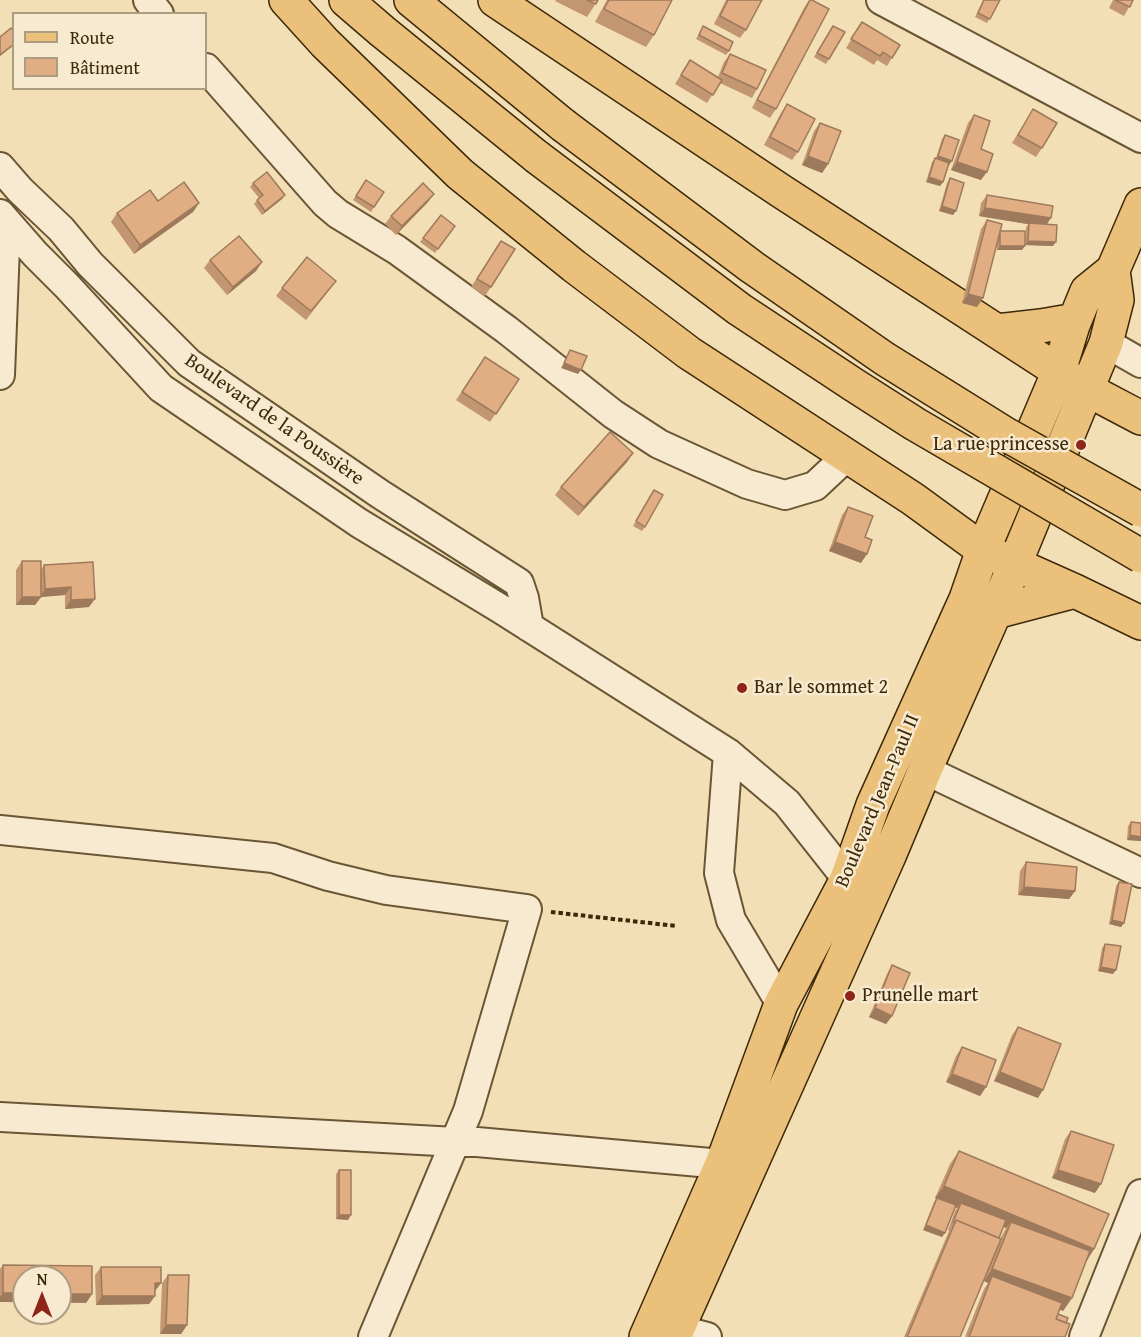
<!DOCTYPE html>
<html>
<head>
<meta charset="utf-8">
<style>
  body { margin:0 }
  #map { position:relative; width:1141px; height:1337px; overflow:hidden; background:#f3dfb6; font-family:"Gentium Book Plus",serif }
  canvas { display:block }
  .legend { position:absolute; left:12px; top:12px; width:195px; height:78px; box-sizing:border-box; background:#f7ead0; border:2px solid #ad9d80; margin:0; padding:8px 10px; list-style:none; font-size:18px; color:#3d2908 }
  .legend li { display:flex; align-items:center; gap:12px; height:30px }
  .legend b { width:30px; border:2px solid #ad9d80 }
  .north { position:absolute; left:12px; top:1265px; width:60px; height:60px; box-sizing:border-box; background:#f7ead0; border:2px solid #ad9d80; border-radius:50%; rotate:0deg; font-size:16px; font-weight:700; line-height:24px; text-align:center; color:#3d2908 }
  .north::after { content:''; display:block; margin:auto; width:21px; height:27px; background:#8f2418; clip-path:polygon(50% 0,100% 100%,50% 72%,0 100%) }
</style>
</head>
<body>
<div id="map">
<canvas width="1141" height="1337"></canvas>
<ul class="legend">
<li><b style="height:8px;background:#eac07b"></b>Route</li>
<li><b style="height:16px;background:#e1ae83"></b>Bâtiment</li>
</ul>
<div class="north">N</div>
</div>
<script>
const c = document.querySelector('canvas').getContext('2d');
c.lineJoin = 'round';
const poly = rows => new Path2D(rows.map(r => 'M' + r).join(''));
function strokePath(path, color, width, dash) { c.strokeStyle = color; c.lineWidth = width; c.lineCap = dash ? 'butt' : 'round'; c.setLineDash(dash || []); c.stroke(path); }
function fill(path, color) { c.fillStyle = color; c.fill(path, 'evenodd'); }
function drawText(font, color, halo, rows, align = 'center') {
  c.font = font + ' "Gentium Book Plus",serif'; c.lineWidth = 5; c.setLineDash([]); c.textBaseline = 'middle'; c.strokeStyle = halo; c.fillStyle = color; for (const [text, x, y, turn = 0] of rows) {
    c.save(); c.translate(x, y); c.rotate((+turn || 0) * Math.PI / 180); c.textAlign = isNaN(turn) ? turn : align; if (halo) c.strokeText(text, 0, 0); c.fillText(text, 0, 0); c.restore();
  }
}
const path = poly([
  [551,912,676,926]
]);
const minor = poly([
  [148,0,159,14],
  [881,0,1141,138],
  [206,68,325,203,338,214,397,250,507,330,613,414,659,444,747,484,785,495,815,486,847,456],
  [0,167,20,190,61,229,90,264,189,363,380,494,519,583,524,598,529,627],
  [0,214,35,254,67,286,161,388,359,523,501,609,728,753,787,803,847,879],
  [1106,343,1141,363],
  [0,375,6,221],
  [728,753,719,873,731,920,781,1004],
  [925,770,1141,873],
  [0,830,273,858,328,876,386,890,527,909,468,1111,373,1337],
  [0,1117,456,1142,477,1142,722,1164,742,1172],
  [677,1329,707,1337],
  [1084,1337,1141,1194]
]);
const major = poly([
  [286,0,325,43,460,174,574,266,689,353,913,499,983,550,1075,591,1141,623],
  [346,0,382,31,537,157],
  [411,0,563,125],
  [495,0,781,191,1086,389,1141,418],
  [997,331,1041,326,1064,322,1073,325],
  [995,612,1075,591],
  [646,1337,722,1164,781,1004,847,879,873,805,966,599,983,550,1059,371,1073,325,1087,291,1113,270,1141,205],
  [674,1337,889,856,925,770,995,612,1106,343,1117,300,1113,270]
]);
const majorBridge = poly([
  [563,125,752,267,885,359,1007,435,1141,510],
  [537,157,739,309,854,385,915,424,1141,556]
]);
const wall = poly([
  [556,0,598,0,587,17,555,1],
  [607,0,672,0,654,35,646,47,595,22],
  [726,0,762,0,746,30,740,38,714,24],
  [809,0,776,109,770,118,752,108,804,8],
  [983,0,1000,0,987,23,975,17],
  [1113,0,1133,0,1124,16,1109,8],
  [862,22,892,58,887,66,877,60,874,65,846,48],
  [703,26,729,51,726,55,696,39],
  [833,26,829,59,826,64,814,57],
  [730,54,757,89,752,98,720,83,707,103,675,84,690,60,718,77,724,62],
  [787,104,798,152,792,160,764,145,781,113],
  [1033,109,1042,148,1036,157,1012,143],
  [974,115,981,149,981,180,951,170,968,123],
  [820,123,828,164,822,173,802,165,814,131],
  [945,135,952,161,949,165,943,182,940,186,926,182,932,162,936,158,942,139],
  [950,178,953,215,939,211,947,183],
  [366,180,384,192,371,212,353,200],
  [253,183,285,195,282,199,262,215,254,204,259,198,250,187],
  [987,195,1046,224,1053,246,1025,245,1026,228,1028,224,979,216,981,203],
  [158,201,199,203,193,212,134,254,111,222,117,213],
  [428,202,396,235,385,224,391,216],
  [441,215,455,226,435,253,420,242],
  [987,220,1022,250,997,250,997,243,977,307,962,303,981,229],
  [501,241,491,287,485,296,471,287],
  [210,260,262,262,256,271,227,295,204,268],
  [282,288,330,289,306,320,276,296],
  [485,357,519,379,490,422,456,400],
  [633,453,627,462,578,516,555,495,561,487],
  [651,494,645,527,642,531,633,526],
  [848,507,865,537,861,563,829,551,842,515],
  [22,561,41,570,44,565,93,562,89,607,65,609,65,595,41,597,35,605,16,605,16,570],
  [1131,822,1141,823,1141,841,1127,840,1128,826],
  [1026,862,1075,891,1069,899,1018,895,1020,871],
  [1119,882,1124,923,1121,927,1109,924,1116,886],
  [1105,944,1113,974,1098,971,1102,948],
  [892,965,892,1016,886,1024,869,1017,887,974],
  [1018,1027,1038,1098,994,1081,1012,1035],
  [962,1047,986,1087,980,1096,946,1082,956,1056],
  [1071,1131,1095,1193,1052,1178,1065,1139],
  [959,1151,1094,1249,1087,1260,1072,1298,1063,1311,1060,1309,1058,1314,1066,1323,1065,1337,965,1337,984,1289,988,1283,984,1281,991,1263,960,1337,904,1337,949,1231,948,1230,955,1211,957,1208,955,1207,942,1237,923,1230,934,1202,936,1199,935,1198,950,1164],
  [1004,1227,1006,1228,1000,1239,999,1238],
  [339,1170,348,1220,336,1219,336,1174],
  [3,1265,92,1294,86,1303,0,1302,0,1269],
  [101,1267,161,1283,155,1291,155,1296,149,1304,96,1305,95,1275],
  [168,1275,187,1325,181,1334,160,1334,162,1283]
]);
const shadedWall = poly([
  [14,44,14,45,0,56,0,55],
  [808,156,828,164,822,173,802,165],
  [938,156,952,161,949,165,935,160],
  [957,162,987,172,981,180,951,170],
  [929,177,943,182,940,186,926,182],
  [434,194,428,202,396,235,402,226],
  [285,195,282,199,262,215,265,211],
  [199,203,193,212,134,254,140,245],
  [942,206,956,211,953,215,939,211],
  [985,208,1051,218,1045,227,979,216],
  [1028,241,1056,242,1053,246,1025,245],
  [1000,246,1025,246,1022,250,997,250],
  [262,262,256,271,227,295,233,287],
  [968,294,983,298,977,307,962,303],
  [564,363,581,370,578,374,561,368],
  [633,453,627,462,578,516,584,507],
  [835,542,867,554,861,563,829,551],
  [71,587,65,595,41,597,35,605,16,605,22,597,40,597,45,589],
  [95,599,89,607,65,609,71,600],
  [1130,835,1141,837,1141,841,1127,840],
  [1024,887,1075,891,1069,899,1018,895],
  [1112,920,1124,923,1121,927,1109,924],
  [1101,967,1116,970,1113,974,1098,971],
  [875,1008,892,1016,886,1024,869,1017],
  [1000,1072,1043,1090,1038,1098,994,1081],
  [952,1074,986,1087,980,1096,946,1082],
  [1058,1170,1101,1184,1095,1193,1052,1178],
  [944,1186,1094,1249,1086,1262,1011,1222,1006,1228,959,1208,961,1203,957,1208,935,1198],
  [339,1215,351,1215,348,1220,336,1219],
  [926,1225,945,1233,942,1237,923,1230],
  [992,1269,1072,1298,1063,1311,990,1283,992,1276,988,1283,984,1281],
  [155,1283,161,1283,155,1291,149,1291],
  [3,1293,24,1293,24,1302,0,1302,0,1297],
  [60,1294,92,1294,86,1303,60,1302],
  [102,1296,155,1296,149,1304,96,1305],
  [166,1325,187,1325,181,1334,160,1334]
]);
const building = poly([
  [587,0,598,0,596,4,587,0],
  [609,0,672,0,654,35,604,9,609,0],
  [728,0,762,0,746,30,720,16,728,0],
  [810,0,812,0,829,9,776,109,757,100,810,0],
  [984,0,1000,0,990,19,978,13,984,0],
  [1115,0,1133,0,1130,7,1115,0],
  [862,22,900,45,892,58,883,52,880,56,851,39,862,22],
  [703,26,733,42,729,51,699,35,703,26],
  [833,26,845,32,829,59,817,53,833,26],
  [11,28,14,32,14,44,0,55,0,37,11,28],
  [730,54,766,70,757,89,722,73,730,54],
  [690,60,722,80,713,95,681,75,690,60],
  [787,104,815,119,798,152,770,137,787,104],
  [1033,109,1057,123,1042,148,1018,135,1033,109],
  [974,115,990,121,981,149,993,154,987,172,957,162,974,115],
  [820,123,841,131,828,164,808,156,820,123],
  [945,135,959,140,952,161,938,156,945,135],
  [935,158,949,163,943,182,929,177,935,158],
  [267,172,285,195,265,211,257,200,263,195,253,183,267,172],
  [950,178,964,183,956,211,942,206,950,178],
  [366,180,384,192,374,207,356,196,366,180],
  [184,182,199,203,140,245,117,213,150,190,158,201,184,182],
  [423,183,434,194,402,226,391,216,423,183],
  [987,195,1053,206,1051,218,985,208,987,195],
  [441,215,455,226,438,249,423,238,441,215],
  [987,220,1002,224,983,298,968,294,987,220],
  [1029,223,1057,225,1056,242,1028,241,1029,223],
  [1000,231,1025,231,1025,246,1000,246,1000,231],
  [239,236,262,262,233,287,210,260,239,236],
  [501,241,515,249,491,287,477,279,501,241],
  [307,257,336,281,311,311,282,288,307,257],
  [570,350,587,356,581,370,564,363,570,350],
  [485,357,519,379,496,414,462,392,485,357],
  [610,432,633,453,584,507,561,487,610,432],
  [654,490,663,495,645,527,636,521,654,490],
  [848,507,873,516,865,537,872,540,867,554,835,542,848,507],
  [22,561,41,561,41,597,22,597,22,561],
  [93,562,95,599,71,600,71,587,45,589,44,565,93,562],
  [1131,822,1141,823,1141,837,1130,835,1131,822],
  [1026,862,1077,867,1075,891,1024,887,1026,862],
  [1119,882,1132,884,1124,923,1112,920,1119,882],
  [1105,944,1121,946,1116,970,1101,967,1105,944],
  [892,965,910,973,892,1016,875,1008,892,965],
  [1018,1027,1061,1044,1043,1090,1000,1072,1018,1027],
  [962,1047,996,1060,986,1087,952,1074,962,1047],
  [1071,1131,1114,1145,1101,1184,1058,1170,1071,1131],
  [959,1151,1109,1214,1094,1249,944,1186,959,1151],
  [339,1170,351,1170,351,1215,339,1215,339,1170],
  [937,1198,956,1205,945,1233,926,1225,937,1198],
  [961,1203,1006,1220,999,1238,956,1220,955,1223,953,1222,961,1203],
  [956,1220,1001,1239,960,1337,907,1337,956,1220],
  [1011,1222,1090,1251,1072,1298,992,1269,1011,1222],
  [3,1265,92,1266,92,1294,60,1294,60,1277,24,1277,24,1293,3,1293,3,1265],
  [101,1267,161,1267,161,1283,155,1283,155,1296,102,1296,101,1267],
  [168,1275,189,1275,187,1325,166,1325,168,1275],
  [992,1276,1062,1303,1056,1319,1070,1324,1065,1337,969,1337,992,1276],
  [1058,1314,1068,1318,1066,1323,1056,1319,1058,1314]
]);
const markers = [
  [1081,445,6,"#8f2418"],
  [742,688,6,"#8f2418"],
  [850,996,6,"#8f2418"]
];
const streetNames = [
  ["Boulevard de la Poussière",274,420,35],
  ["Boulevard Jean-Paul II",878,801,-67]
];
const poiNames = [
  ["La rue princesse",1069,445,"right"],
  ["Bar le sommet 2",754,688],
  ["Prunelle mart",862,996]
];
strokePath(minor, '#6a5634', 32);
strokePath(major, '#3d2908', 36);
strokePath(path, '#3d2908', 4, [4.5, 3]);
strokePath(minor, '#f7ead0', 28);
strokePath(major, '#eac07b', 33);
strokePath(majorBridge, '#3d2908', 36, []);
strokePath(majorBridge, '#eac07b', 33);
fill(wall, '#c29671');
fill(shadedWall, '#9e7a5c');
fill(building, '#e1ae83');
strokePath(building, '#9e7a5c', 1.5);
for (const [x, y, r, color] of markers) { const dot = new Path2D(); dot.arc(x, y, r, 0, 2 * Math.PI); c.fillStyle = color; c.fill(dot); strokePath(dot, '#f7ead0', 2); }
drawText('20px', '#3d2908', '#f7ead0', streetNames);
drawText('20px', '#3d2908', '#f7ead0', poiNames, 'left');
</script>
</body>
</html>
